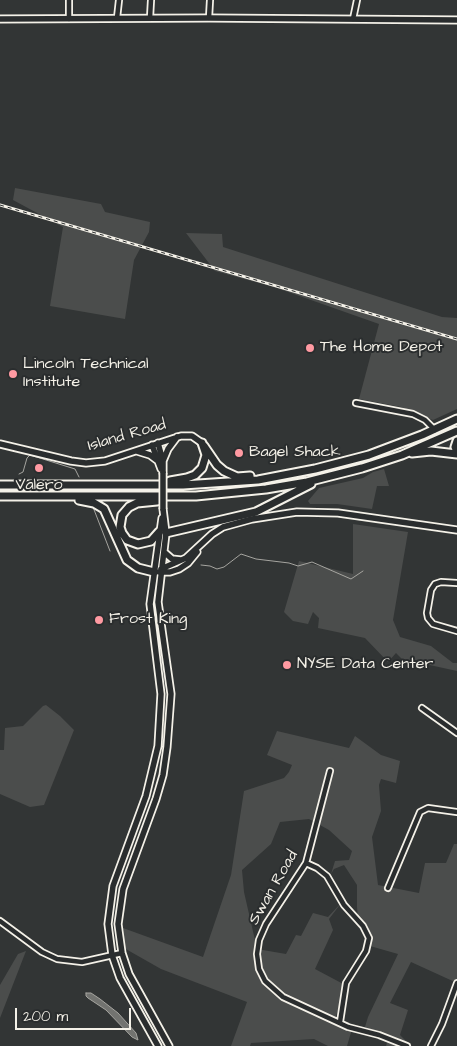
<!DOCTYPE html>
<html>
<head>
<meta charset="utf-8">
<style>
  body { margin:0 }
  #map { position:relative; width:457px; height:1046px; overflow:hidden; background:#323535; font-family:"Architects Daughter",sans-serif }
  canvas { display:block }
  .scale { position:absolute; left:15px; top:1008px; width:116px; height:22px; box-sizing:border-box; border:2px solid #f4f1e8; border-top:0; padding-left:6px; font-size:15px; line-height:18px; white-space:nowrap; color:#f4f1e8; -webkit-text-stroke:4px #2a2d2e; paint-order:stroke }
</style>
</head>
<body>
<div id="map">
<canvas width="457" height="1046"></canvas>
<div class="scale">200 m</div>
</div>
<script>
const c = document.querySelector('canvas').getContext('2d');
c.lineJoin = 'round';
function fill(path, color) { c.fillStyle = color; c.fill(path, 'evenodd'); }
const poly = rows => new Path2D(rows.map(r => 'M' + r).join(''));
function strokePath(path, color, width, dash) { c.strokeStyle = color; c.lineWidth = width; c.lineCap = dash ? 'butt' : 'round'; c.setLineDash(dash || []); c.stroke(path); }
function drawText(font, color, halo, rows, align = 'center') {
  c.font = font + ' "Architects Daughter",sans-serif'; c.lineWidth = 4; c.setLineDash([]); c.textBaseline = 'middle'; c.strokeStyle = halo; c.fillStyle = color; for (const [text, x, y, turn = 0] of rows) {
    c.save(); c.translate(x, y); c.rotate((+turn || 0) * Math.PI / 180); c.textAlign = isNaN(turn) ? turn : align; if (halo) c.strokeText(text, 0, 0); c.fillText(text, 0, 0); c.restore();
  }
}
const green = poly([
  [15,188,101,204,105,212,150,222,149,232,134,260,125,319,50,306,63,227,13,200],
  [186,233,222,234,223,247,442,317,457,318,457,409,433,420,401,407,359,399,379,324,274,287,215,271],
  [384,469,389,486,377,486,372,509,337,504,310,504,308,501,319,488,363,478,373,472],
  [353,524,408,532,393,620,400,637,431,646,453,663,457,663,457,671,402,659,396,653,388,662,365,638,318,628,319,618,313,612,308,624,293,621,284,612,299,561,353,574],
  [46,705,60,716,74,730,44,805,30,807,0,794,0,750,4,750,5,728,23,726,43,706],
  [277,731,349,748,355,736,381,755,400,761,396,783,381,779,379,785,381,811,372,837,378,885,419,893,425,863,446,863,454,844,457,844,457,983,411,962,390,1003,408,1010,400,1035,411,1046,386,1046,389,1036,365,1027,368,1017,398,954,370,946,370,934,358,918,357,907,357,885,344,865,334,869,331,874,335,861,349,860,352,851,329,830,309,819,280,822,271,844,242,870,244,892,257,949,286,954,296,935,301,936,313,913,328,917,342,902,329,919,333,930,315,969,347,986,334,1021,352,1029,347,1046,328,1046,314,1039,251,1043,250,1046,231,1046,247,1002,161,969,124,948,123,928,203,957,231,875,244,791,284,778,289,772,292,765,267,755],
  [26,951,0,1018,0,985,18,954]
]);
const water = poly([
  [86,993,91,993,100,999,118,1013,136,1033,138,1040,132,1037,106,1010,88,998,86,996,86,993]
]);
const stream = poly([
  [19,474,23,472,27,458,30,455,75,469,79,477],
  [93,507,110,551],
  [201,565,210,566,217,569,224,567,241,554,256,559,289,563,298,566,312,562,351,579,363,571]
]);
const minor = poly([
  [69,0,69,19],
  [117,18,119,0],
  [150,18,151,0],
  [209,18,210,0],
  [353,19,357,0],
  [356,403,413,414,425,420,435,430],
  [457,583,441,582,435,584,431,590,427,613,428,618,433,624,457,631],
  [422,708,457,733],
  [330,771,306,863,266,924,259,940,257,954,259,969,265,981,283,997,348,1027,379,1035,407,1046],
  [306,863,317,868,327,876,344,905,363,926,369,938,366,951,346,983,340,1022],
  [388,888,420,812,428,808,457,812],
  [0,921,42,952,57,959,82,962,122,953],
  [431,1046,442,1024,457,983]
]);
const major = poly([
  [0,19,209,18,457,20],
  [158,443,163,461,163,473],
  [0,444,71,461,86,463,105,461,181,436,192,436,202,443],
  [152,445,161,469],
  [137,451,150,455,158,461],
  [163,461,168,449,177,437],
  [163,509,166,533,158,602,171,694,167,747,163,775,156,799,123,889,118,924,122,953,129,974,169,1046],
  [164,552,172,559,181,560],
  [161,569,186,558,212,534,223,527,252,519,297,512,338,513,457,530],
  [159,572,170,572,179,569,188,563,197,552],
  [158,1046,120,978,112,955,108,924,113,886,146,796,158,746,161,694,150,604,162,518]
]);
const highway = poly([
  [457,441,455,447,457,452],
  [204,446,217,465,224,471,237,477,250,476],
  [412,453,431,451,457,454],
  [170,481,187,478,195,475,202,468,206,455,202,443],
  [0,485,183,485,258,480,315,469,369,455,422,435,457,419],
  [0,496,196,496,266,489,307,482,362,468,402,455,457,431],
  [79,500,94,503,104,509,127,560,138,568,154,572],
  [157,501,137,503,129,507,122,515,120,527,122,533,127,540,138,544,151,541,159,532],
  [166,533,256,512,311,484]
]);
const rail = poly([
  [0,205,457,339]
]);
const majorBridge = poly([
  [163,509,163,473]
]);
const markers = [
  [310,348,5,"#ff9aa2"],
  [13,374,5,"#ff9aa2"],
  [239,453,5,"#ff9aa2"],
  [39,468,5,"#ff9aa2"],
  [99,620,5,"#ff9aa2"],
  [287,665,5,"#ff9aa2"]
];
const poiNames = [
  ["The Home Depot",320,348],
  ["Lincoln Technical",23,365],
  ["Institute",23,383],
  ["Bagel Shack",249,453],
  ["Valero",39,486,"center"],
  ["Frost King",109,620],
  ["NYSE Data Center",297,665]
];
const streetNames = [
  ["Island Road",127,436,-16],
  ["Swan Road",274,888,-60]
];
fill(green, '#4b4d4c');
fill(water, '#727370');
strokePath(water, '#a6a5a0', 1);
strokePath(stream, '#a6a5a0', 1);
strokePath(minor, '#f4f1e8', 8);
strokePath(major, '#f4f1e8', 9);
strokePath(highway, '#f4f1e8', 11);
strokePath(minor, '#2a2d2e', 4.5);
strokePath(major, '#2a2d2e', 5.5);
strokePath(highway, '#2a2d2e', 7);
strokePath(rail, '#f4f1e8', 3);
strokePath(rail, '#2a2d2e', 1, [4]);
strokePath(majorBridge, '#f4f1e8', 9, []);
strokePath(majorBridge, '#2a2d2e', 5.5);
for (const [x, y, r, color] of markers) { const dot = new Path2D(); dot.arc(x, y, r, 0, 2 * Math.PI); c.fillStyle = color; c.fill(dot); strokePath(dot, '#2a2d2e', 2); }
drawText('16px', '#f4f1e8', '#2a2d2e', poiNames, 'left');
drawText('16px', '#f4f1e8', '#2a2d2e', streetNames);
</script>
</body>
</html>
